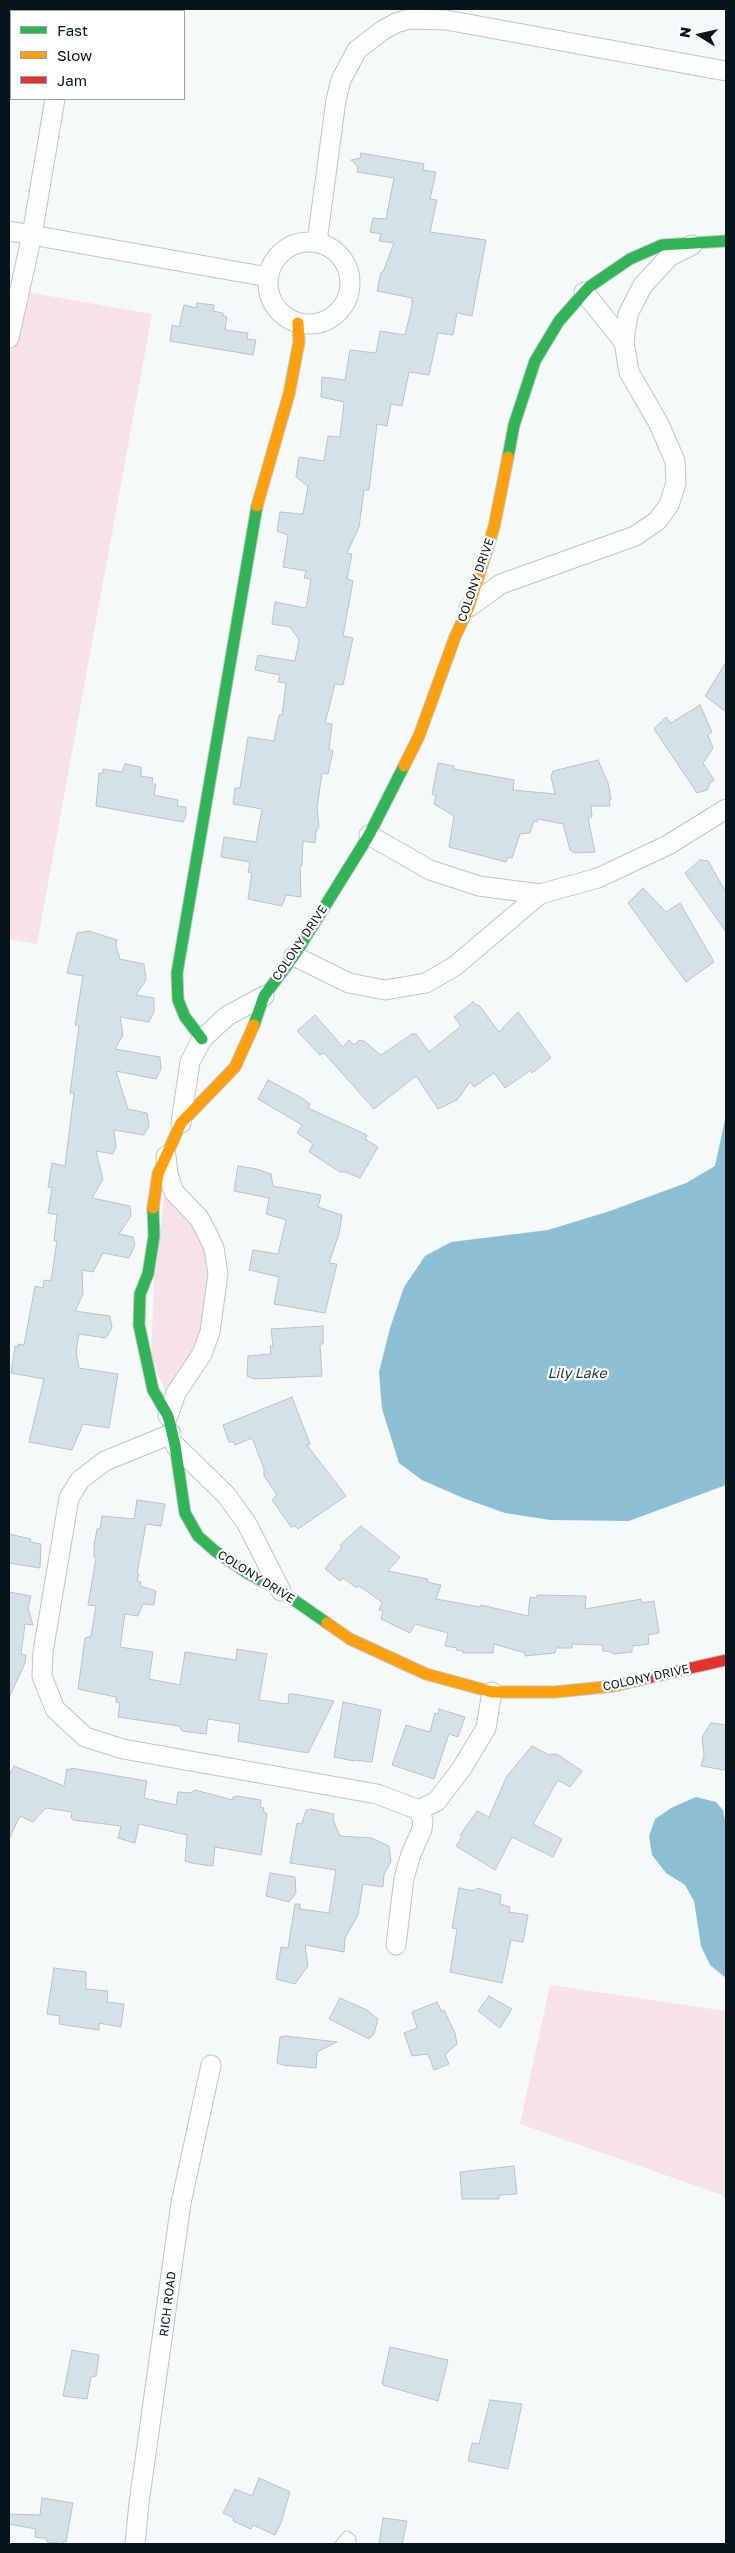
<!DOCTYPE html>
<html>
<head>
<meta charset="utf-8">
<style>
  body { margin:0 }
  #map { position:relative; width:735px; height:2553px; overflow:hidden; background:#f5f9fa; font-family:"Golos Text",sans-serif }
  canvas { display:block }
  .frame { position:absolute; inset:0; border:10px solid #06151b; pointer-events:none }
  .legend { position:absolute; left:10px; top:10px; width:175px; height:90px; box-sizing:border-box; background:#fff; border:1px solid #9ba1a4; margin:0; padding:6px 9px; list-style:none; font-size:15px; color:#06151b }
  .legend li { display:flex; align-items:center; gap:10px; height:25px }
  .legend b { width:25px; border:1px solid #9ba1a4 }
  .north { position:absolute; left:675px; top:10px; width:50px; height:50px; -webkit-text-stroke:4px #fff; paint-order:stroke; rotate:280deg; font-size:14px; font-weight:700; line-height:20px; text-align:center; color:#06151b }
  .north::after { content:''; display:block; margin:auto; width:18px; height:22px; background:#06151b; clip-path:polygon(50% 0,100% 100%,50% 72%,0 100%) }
</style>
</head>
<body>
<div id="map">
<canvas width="735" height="2553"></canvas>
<div class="frame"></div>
<ul class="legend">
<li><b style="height:6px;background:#30b455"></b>Fast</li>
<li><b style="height:6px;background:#ff9f0a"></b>Slow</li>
<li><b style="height:6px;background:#e5322d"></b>Jam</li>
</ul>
<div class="north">N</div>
</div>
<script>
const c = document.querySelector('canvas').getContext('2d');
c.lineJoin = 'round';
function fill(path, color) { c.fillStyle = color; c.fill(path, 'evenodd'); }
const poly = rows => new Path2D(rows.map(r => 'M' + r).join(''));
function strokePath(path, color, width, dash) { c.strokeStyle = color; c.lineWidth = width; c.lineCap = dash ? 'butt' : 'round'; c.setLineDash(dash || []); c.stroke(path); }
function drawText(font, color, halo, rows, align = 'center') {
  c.font = font + ' "Golos Text",sans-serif'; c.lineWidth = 4.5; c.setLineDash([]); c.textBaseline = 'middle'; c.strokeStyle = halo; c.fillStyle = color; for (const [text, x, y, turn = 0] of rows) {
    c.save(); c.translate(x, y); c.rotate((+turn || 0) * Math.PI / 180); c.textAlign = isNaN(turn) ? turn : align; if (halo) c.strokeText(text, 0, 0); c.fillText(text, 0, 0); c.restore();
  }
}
const green = poly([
  [9,289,152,314,37,944,9,939],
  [165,1192,199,1231,211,1269,206,1328,172,1390,165,1391,151,1359,154,1279],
  [550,1985,726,2011,726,2201,722,2195,520,2124]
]);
const water = poly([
  [726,1115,726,1485,629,1521,550,1520,505,1513,463,1498,422,1480,399,1463,382,1409,379,1372,390,1328,404,1287,425,1256,451,1242,548,1230,610,1211,686,1183,715,1166],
  [696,1797,716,1802,723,1810,726,1825,726,1978,710,1965,701,1946,694,1901,685,1885,666,1873,652,1855,649,1836,655,1819,671,1808]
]);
const building = poly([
  [361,153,424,164,423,170,436,172,430,199,437,200,430,232,486,240,472,316,457,313,453,335,438,333,429,375,409,372,402,406,391,404,387,426,377,424,369,490,364,490,359,527,347,553,352,554,347,579,353,581,343,636,353,638,343,685,335,684,325,723,332,724,329,749,333,751,328,774,322,773,317,808,319,827,316,832,315,843,303,841,302,866,300,866,301,897,286,895,282,906,248,899,252,873,248,872,250,862,221,857,224,837,256,842,262,809,233,804,235,788,240,788,248,737,274,741,279,715,282,715,286,683,278,682,280,675,255,670,258,655,295,661,299,640,290,627,272,624,275,602,306,608,311,579,304,578,306,571,283,567,288,535,277,531,280,512,303,514,308,486,296,477,299,457,324,461,328,436,340,437,344,402,321,397,322,377,345,380,350,350,376,353,380,331,405,335,412,306,412,298,377,291,381,272,383,272,394,243,379,241,381,234,370,232,373,218,386,219,394,178,357,172,358,167,351,160,360,158,361,153],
  [197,303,214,305,213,311,223,313,223,316,227,317,225,330,248,333,247,339,256,340,253,355,170,341,172,325,179,327,184,305,196,308,197,303],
  [726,662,726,712,705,696,726,662],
  [700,705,712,732,708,735,713,748,703,763,714,780,710,783,707,790,697,793,654,729,666,717,671,723,700,705],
  [598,760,608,783,611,799,609,800,610,806,591,806,592,817,588,818,595,852,575,853,570,850,563,824,538,819,537,822,534,821,530,833,520,834,512,858,508,857,506,862,449,847,454,816,434,804,436,796,432,794,438,763,454,766,454,769,514,780,513,790,555,794,551,777,553,771,598,760],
  [125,764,141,767,141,776,153,778,152,784,156,784,154,795,178,800,177,806,186,807,186,816,183,822,96,806,99,773,103,773,103,769,122,772,125,764],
  [700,860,708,861,726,892,726,932,685,873,700,860],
  [643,888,666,912,680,903,714,962,686,982,628,903,643,888],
  [89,931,117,940,116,946,120,959,144,964,146,980,136,995,154,998,154,1012,149,1022,120,1017,123,1035,115,1049,160,1057,161,1069,156,1079,116,1071,128,1109,147,1113,149,1126,144,1135,114,1130,116,1147,113,1154,96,1151,103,1179,92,1198,130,1206,131,1216,119,1234,133,1237,135,1245,129,1258,103,1253,93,1272,82,1270,83,1294,75,1311,110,1316,112,1328,106,1338,79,1334,76,1352,79,1368,118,1374,109,1428,83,1424,72,1450,29,1442,44,1379,11,1373,15,1346,18,1347,18,1344,24,1345,35,1286,43,1288,44,1280,51,1281,57,1241,54,1241,57,1215,48,1213,52,1188,48,1187,52,1163,65,1166,74,1093,70,1093,79,1026,75,1025,83,976,67,973,77,933,89,931],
  [473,1002,478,1006,479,1005,499,1032,518,1012,551,1058,532,1073,531,1070,505,1088,494,1073,474,1087,470,1082,457,1100,438,1109,416,1076,374,1109,324,1053,320,1055,297,1031,315,1015,343,1047,349,1040,354,1045,359,1040,364,1041,381,1055,412,1034,416,1034,429,1052,461,1026,454,1017,473,1002],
  [268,1080,302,1098,310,1104,308,1108,367,1135,365,1139,378,1147,360,1178,346,1172,340,1172,309,1152,313,1144,297,1133,302,1125,258,1099,268,1080],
  [238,1166,257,1169,271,1174,273,1186,321,1195,318,1207,342,1215,339,1234,329,1263,337,1264,325,1313,274,1304,279,1277,249,1270,253,1250,278,1254,286,1220,266,1214,269,1198,234,1191,238,1166],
  [323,1326,323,1344,320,1344,322,1376,254,1379,247,1376,248,1356,271,1354,270,1346,273,1346,271,1329,323,1326],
  [292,1397,310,1444,307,1445,346,1496,298,1529,295,1526,291,1527,272,1500,277,1495,264,1476,264,1469,252,1438,235,1445,234,1442,229,1442,223,1425,292,1397],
  [137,1500,165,1504,161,1526,146,1524,137,1574,139,1574,137,1581,141,1582,140,1586,156,1591,154,1605,143,1604,138,1616,125,1614,120,1647,153,1652,149,1679,180,1685,185,1652,236,1660,237,1649,267,1654,259,1700,288,1704,289,1694,293,1694,334,1701,308,1753,238,1741,240,1724,208,1719,206,1734,182,1731,179,1726,118,1717,120,1703,116,1702,116,1697,78,1689,85,1638,91,1636,96,1606,88,1605,96,1558,94,1557,94,1546,97,1529,100,1529,102,1516,134,1519,137,1500],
  [361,1526,400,1557,388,1571,428,1579,427,1582,441,1585,436,1599,480,1607,481,1605,528,1616,530,1597,536,1598,537,1595,586,1596,585,1609,641,1599,642,1603,654,1601,659,1633,648,1635,649,1644,632,1646,632,1652,613,1654,612,1652,603,1651,602,1645,572,1644,572,1648,556,1648,555,1653,525,1656,525,1653,494,1644,493,1653,463,1653,463,1651,456,1650,457,1648,445,1646,448,1633,415,1624,410,1633,381,1619,383,1611,379,1610,382,1602,359,1586,357,1588,343,1578,340,1581,325,1569,342,1547,340,1545,361,1526],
  [9,1534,31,1539,30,1542,41,1544,40,1568,9,1563,9,1534],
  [9,1592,31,1596,28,1608,33,1625,25,1624,21,1654,26,1655,25,1663,9,1698,9,1592],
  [343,1702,381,1710,372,1762,354,1760,354,1761,334,1757,343,1702],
  [439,1709,465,1717,458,1737,449,1734,434,1779,392,1765,406,1725,430,1732,435,1713,438,1714,439,1709],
  [711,1723,726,1725,726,1765,724,1770,701,1766,704,1755,702,1737,711,1723],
  [532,1746,549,1755,557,1754,582,1771,570,1787,558,1780,533,1824,562,1839,553,1857,512,1837,495,1870,456,1846,462,1836,460,1835,477,1811,489,1817,507,1776,532,1746],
  [14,1766,64,1786,67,1769,71,1770,71,1768,147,1781,144,1798,176,1805,178,1792,191,1793,195,1790,233,1800,233,1797,237,1796,261,1800,260,1807,264,1808,263,1811,267,1814,261,1855,215,1847,213,1866,191,1863,185,1861,187,1835,139,1824,135,1843,118,1838,121,1826,73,1820,71,1818,72,1812,46,1808,33,1822,20,1816,9,1839,9,1776,14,1766],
  [311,1809,334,1814,333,1820,340,1836,371,1838,389,1846,391,1862,384,1874,383,1887,363,1884,358,1915,345,1938,344,1952,305,1945,308,1966,295,1984,276,1979,281,1947,288,1948,295,1904,300,1904,300,1909,329,1913,336,1870,290,1863,297,1823,302,1824,306,1810,311,1809],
  [270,1873,295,1877,296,1893,289,1902,266,1896,270,1873],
  [459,1888,474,1891,477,1888,501,1895,500,1904,510,1907,509,1912,528,1915,523,1942,511,1940,502,1983,450,1972,457,1929,452,1928,459,1888],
  [54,1968,86,1972,86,1989,108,1991,107,2002,124,2004,121,2027,99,2023,99,2030,59,2024,60,2016,47,2014,54,1968],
  [489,1996,512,2009,500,2028,478,2011,489,1996],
  [340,1998,367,2010,378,2019,374,2034,369,2039,329,2019,340,1998],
  [437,2002,442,2012,444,2010,455,2033,457,2044,445,2055,449,2064,434,2070,428,2054,412,2056,404,2033,417,2028,412,2012,437,2002],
  [286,2036,337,2042,317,2052,316,2068,282,2065,277,2063,280,2037,286,2036],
  [514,2166,517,2194,499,2195,499,2199,462,2199,460,2172,514,2166],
  [390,2347,448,2360,438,2401,383,2385,384,2383,382,2383,390,2347],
  [72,2350,99,2355,96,2376,91,2377,87,2399,63,2396,72,2350],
  [490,2400,522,2404,508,2469,468,2461,472,2443,479,2444,490,2400],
  [259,2478,290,2492,281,2523,275,2535,253,2525,251,2529,233,2521,234,2518,223,2513,235,2489,252,2496,259,2478],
  [42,2498,73,2503,66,2542,64,2541,63,2544,47,2542,47,2539,35,2537,36,2529,9,2524,9,2514,40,2515,42,2498],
  [383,2518,407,2521,402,2544,379,2544,383,2518]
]);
const lane = poly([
  [340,2544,347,2536,351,2539,351,2544]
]);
const street = poly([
  [69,11,69,9],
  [9,231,268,277],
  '268 283a41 41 0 1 1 82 0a41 41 0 1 1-82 0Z',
  [317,242,336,100,341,80,357,50,383,30,396,23,409,19,446,20,726,71],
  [584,292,624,342,628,314,643,285,670,256,692,245],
  [9,338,32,235,55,99],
  [469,607,501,584,635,536,657,521,669,505,676,483,675,461,659,424,629,372,624,342],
  [369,835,430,870,479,886,540,894,598,878,668,845,726,809],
  [294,956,349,983,385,990,426,983,455,966,540,894],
  [181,1123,190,1062,202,1039,227,1016,264,996],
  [166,1156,168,1174,174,1192,199,1218,207,1233,214,1248,218,1274,210,1332,202,1354,176,1393,168,1416],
  [171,1434,105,1461,80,1480,69,1498,43,1652,42,1676,55,1709,85,1737,123,1749,377,1794,419,1810,437,1801,462,1768,486,1728,492,1692],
  [175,1445,227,1496,247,1524,281,1591],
  [396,1945,404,1878,411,1854,422,1829,423,1821,419,1810],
  [135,2544,139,2503,181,2203,211,2065]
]);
const fast = poly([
  [508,457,514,425,535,361,559,321,589,287,630,259,662,245,726,241],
  [254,1025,264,996,294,956,369,835,404,766],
  [202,1039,185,1017,178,1000,177,973,257,506],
  [153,1208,154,1236,148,1274,140,1294,139,1325,153,1390,168,1416,175,1445,185,1513,198,1536,215,1551,247,1573,281,1591,327,1623]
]);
const slow = poly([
  [257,506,289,394,299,342,298,323],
  [404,766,419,736,455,637,469,607,494,527,508,457],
  [153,1208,158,1174,181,1123,235,1067,254,1025],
  [327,1623,350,1639,426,1674,492,1692,555,1692,614,1686,643,1679]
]);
const jam = poly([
  [643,1679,726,1660]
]);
const streetNames = [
  ["COLONY DRIVE",476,580,-71],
  ["COLONY DRIVE",300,943,-56],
  ["COLONY DRIVE",256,1577,32],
  ["COLONY DRIVE",646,1678,-12],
  ["RICH ROAD",168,2304,-83]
];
const waterNames = [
  ["Lily Lake",577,1374]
];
fill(green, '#f7e2e8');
fill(water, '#8dbfd4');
fill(building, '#d3e2e9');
strokePath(building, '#b9c2c6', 1);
strokePath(lane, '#bcc5c9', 11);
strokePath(street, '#bcc5c9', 21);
strokePath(fast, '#bcc5c9', 13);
strokePath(slow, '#bcc5c9', 13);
strokePath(jam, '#bcc5c9', 13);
strokePath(lane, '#fefefe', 9);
strokePath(street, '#fefefe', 19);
strokePath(fast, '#30b455', 11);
strokePath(slow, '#ff9f0a', 11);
strokePath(jam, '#e5322d', 11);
drawText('12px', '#06151b', '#fff', streetNames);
drawText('italic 14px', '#143442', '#fff', waterNames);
</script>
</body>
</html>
